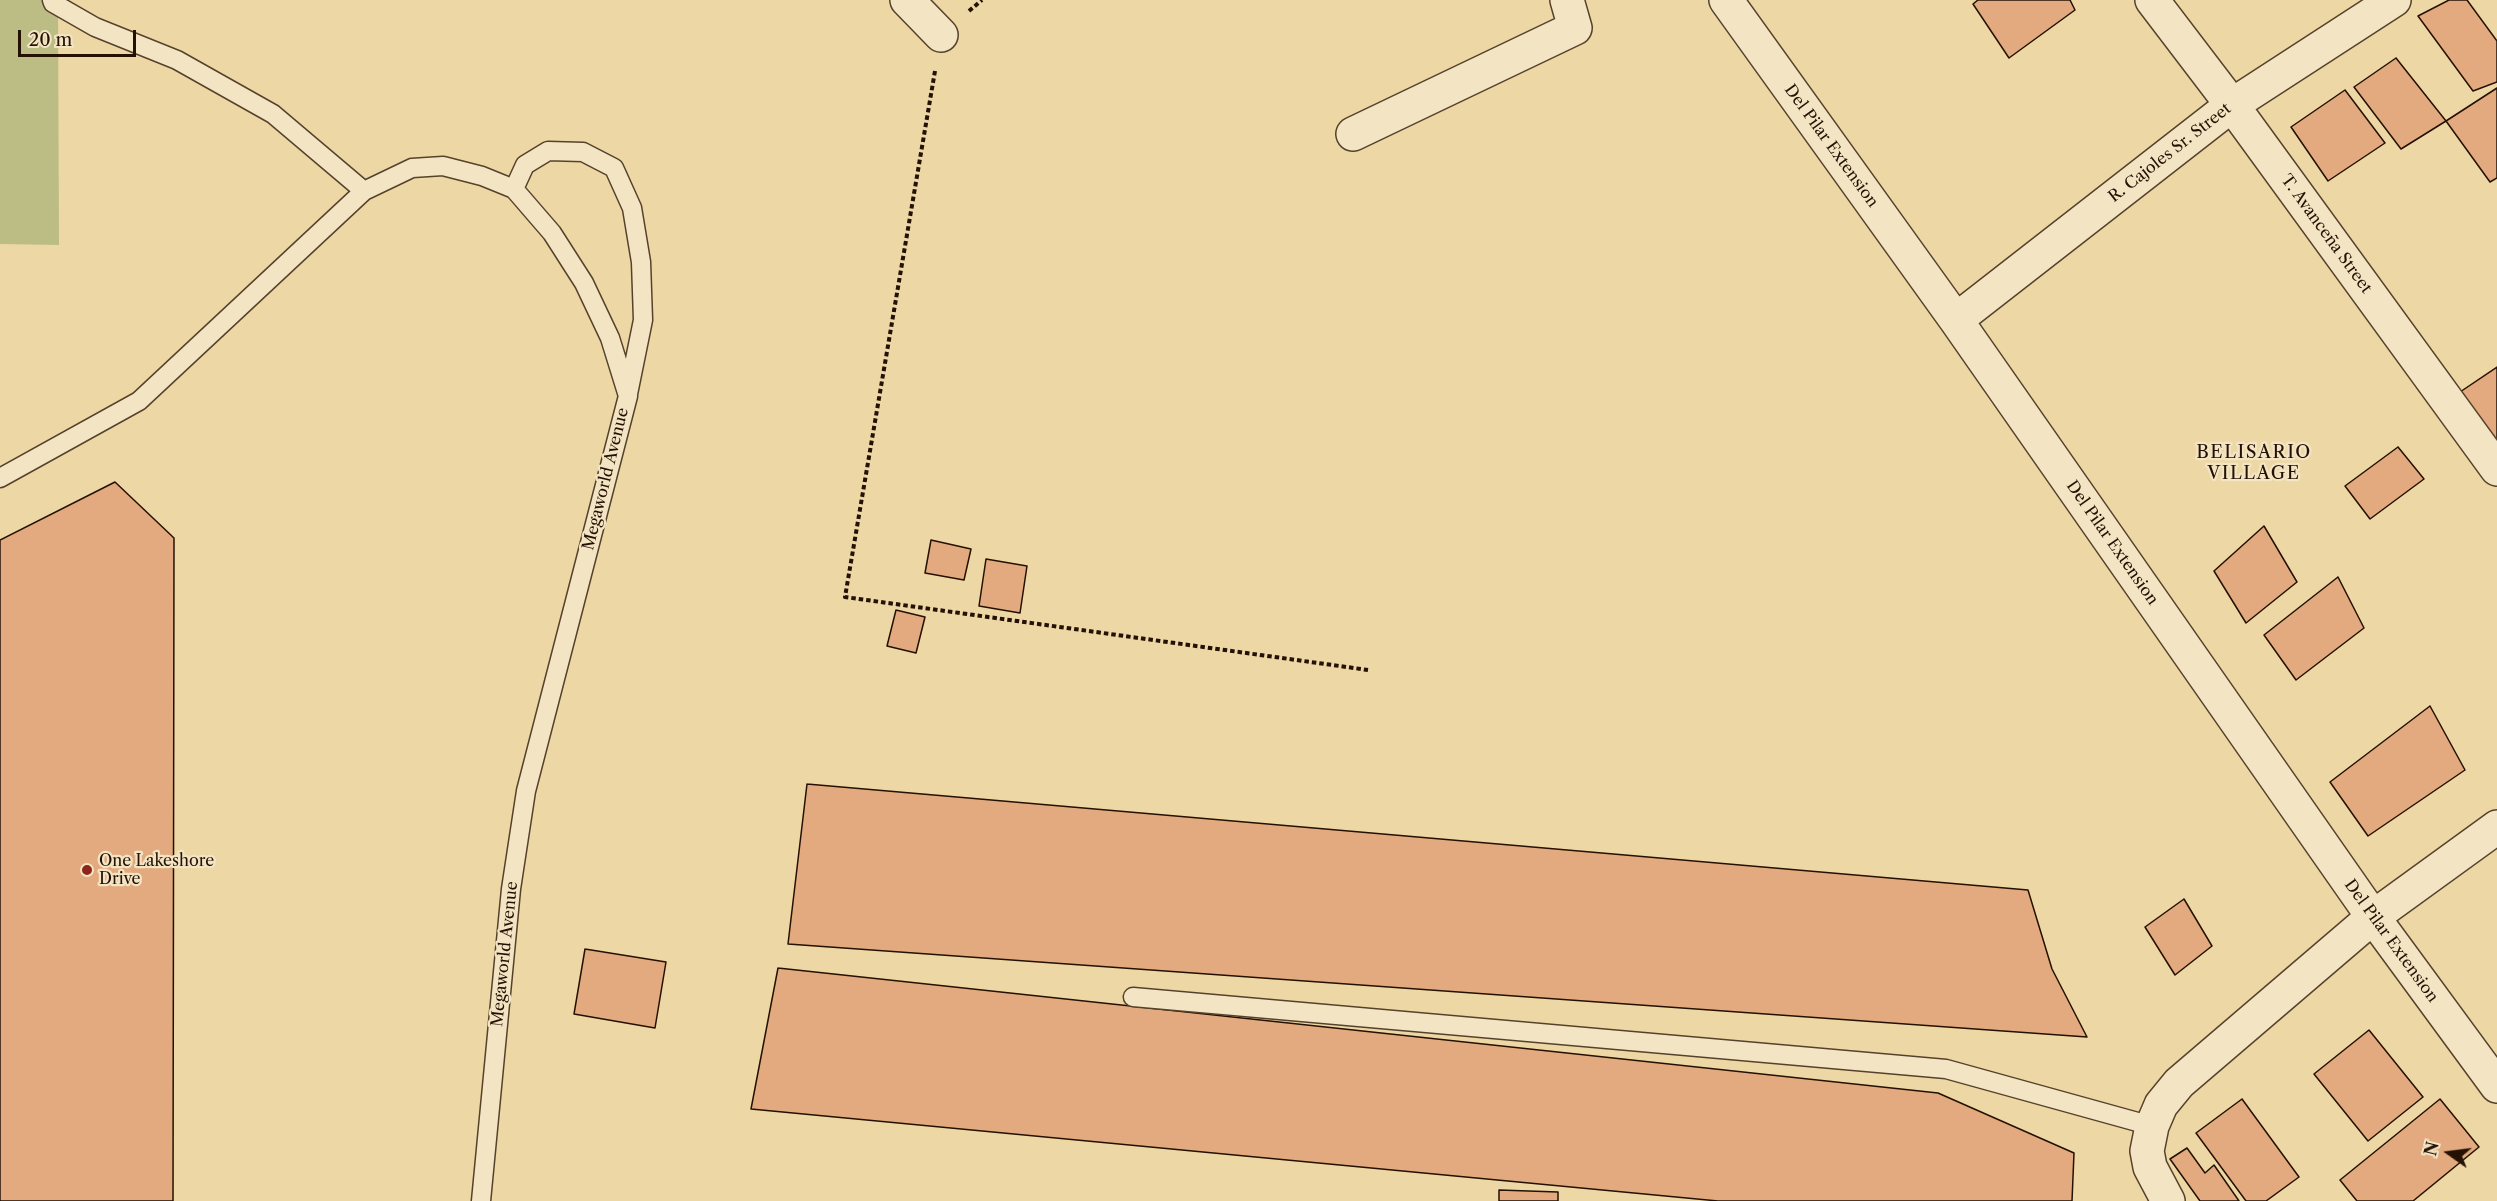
<!DOCTYPE html>
<html>
<head>
<meta charset="utf-8">
<style>
  body { margin:0 }
  #map { position:relative; width:2497px; height:1201px; overflow:hidden; background:#edd7a5; font-family:"Libre Caslon Text",serif }
  canvas { display:block }
  .north { position:absolute; left:2419px; top:1123px; width:60px; height:60px; -webkit-text-stroke:4px #f3e5c4; paint-order:stroke; rotate:284deg; font-size:16px; font-weight:700; line-height:24px; text-align:center; color:#241103 }
  .north::after { content:''; display:block; margin:auto; width:21px; height:27px; background:#241103; clip-path:polygon(50% 0,100% 100%,50% 72%,0 100%) }
  .scale { position:absolute; left:18px; top:30px; width:118px; height:27px; box-sizing:border-box; border:3px solid #241103; border-top:0; padding-left:8px; font-size:18px; line-height:21px; white-space:nowrap; color:#241103; -webkit-text-stroke:4px #f3e5c4; paint-order:stroke }
</style>
</head>
<body>
<div id="map">
<canvas width="2497" height="1201"></canvas>
<div class="north">N</div>
<div class="scale">20 m</div>
</div>
<script>
const c = document.querySelector('canvas').getContext('2d');
c.lineJoin = 'round';
function fill(path, color) { c.fillStyle = color; c.fill(path, 'evenodd'); }
const poly = rows => new Path2D(rows.map(r => 'M' + r).join(''));
function strokePath(path, color, width, dash) { c.strokeStyle = color; c.lineWidth = width; c.lineCap = dash ? 'butt' : 'round'; c.setLineDash(dash || []); c.stroke(path); }
function drawText(font, color, halo, rows, align = 'center') {
  c.font = font + ' "Libre Caslon Text",serif'; c.lineWidth = 4.5; c.setLineDash([]); c.textBaseline = 'middle'; c.strokeStyle = halo; c.fillStyle = color; for (const [text, x, y, turn = 0] of rows) {
    c.save(); c.translate(x, y); c.rotate((+turn || 0) * Math.PI / 180); c.textAlign = isNaN(turn) ? turn : align; if (halo) c.strokeText(text, 0, 0); c.fillText(text, 0, 0); c.restore();
  }
}
const green = poly([
  [0,0,58,0,59,245,0,244]
]);
const building = poly([
  [1978,0,2070,0,2075,10,2009,58,1973,4,1978,0],
  [2449,0,2467,0,2497,41,2497,82,2473,91,2418,16,2449,0],
  [2396,58,2446,121,2401,149,2354,87,2396,58],
  [2497,88,2497,178,2490,182,2446,121,2497,88],
  [2345,90,2385,143,2328,181,2291,127,2345,90],
  [2497,367,2497,441,2460,392,2497,367],
  [2398,447,2424,479,2370,519,2345,486,2398,447],
  [115,482,174,538,173,1201,0,1201,0,540,115,482],
  [2264,526,2297,582,2246,623,2214,571,2264,526],
  [931,540,971,549,964,580,925,573,931,540],
  [986,559,1027,566,1020,613,979,606,986,559],
  [2338,577,2364,628,2296,680,2264,635,2338,577],
  [896,610,925,617,916,653,887,646,896,610],
  [2430,706,2465,770,2368,836,2330,782,2430,706],
  [807,784,2028,890,2052,969,2087,1037,788,944,807,784],
  [2184,899,2212,946,2175,975,2145,927,2184,899],
  [585,949,666,962,655,1028,574,1014,585,949],
  [778,968,1938,1093,2074,1153,2072,1201,1718,1201,751,1109,778,968],
  [2369,1030,2423,1097,2368,1141,2314,1074,2369,1030],
  [2242,1099,2299,1177,2266,1201,2246,1201,2196,1133,2242,1099],
  [2440,1099,2479,1147,2413,1201,2357,1201,2340,1180,2440,1099],
  [2187,1148,2205,1173,2214,1165,2239,1201,2200,1201,2170,1159,2187,1148],
  [1499,1190,1558,1192,1558,1201,1499,1201,1499,1190]
]);
const path = poly([
  [969,11,982,0],
  [935,71,845,597,1368,670]
]);
const service = poly([
  [52,0,53,3,95,27,177,60,273,114,364,191],
  [514,189,525,165,548,151,583,152,614,168,632,208,641,262,643,320,628,394],
  [0,478,139,401,364,191,412,168,443,166,482,176,514,189,552,233,584,283,610,338,628,396,526,791,511,889,481,1201],
  [1133,997,1946,1069,2152,1126]
]);
const minor = poly([
  [907,0,941,35],
  [1726,0,1956,320,2373,917,2497,1086],
  [2152,0,2232,105,2497,469],
  [1353,134,1575,28,1567,0],
  [1956,320,2232,105,2394,0],
  [2168,1201,2150,1167,2147,1151,2152,1126,2161,1105,2179,1083,2373,917,2497,827]
]);
const markers = [
  [87,870,6,"#8f2418"]
];
const streetNames = [
  ["Del Pilar Extension",1831,146,54],
  ["R. Cajoles Sr. Street",2170,153,-38],
  ["T. Avanceña Street",2326,234,54],
  ["Megaworld Avenue",606,479,-76],
  ["Del Pilar Extension",2112,543,55],
  ["Del Pilar Extension",2391,941,54],
  ["Megaworld Avenue",505,954,-84]
];
const poiNames = [
  ["One Lakeshore",99,861],
  ["Drive",99,879]
];
const neighbourhoodNames = [
  ["BELISARIO",2254,453],
  ["VILLAGE",2254,474]
];
fill(green, '#bbbd84');
fill(building, '#e2aa7e');
strokePath(building, '#241103', 1.5);
strokePath(service, '#56422c', 21);
strokePath(minor, '#56422c', 36);
strokePath(path, '#241103', 4, [4.5, 3]);
strokePath(service, '#f3e5c4', 18);
strokePath(minor, '#f3e5c4', 33);
for (const [x, y, r, color] of markers) { const dot = new Path2D(); dot.arc(x, y, r, 0, 2 * Math.PI); c.fillStyle = color; c.fill(dot); strokePath(dot, '#f3e5c4', 2); }
drawText('16px', '#241103', '#f3e5c4', streetNames);
drawText('16px', '#241103', '#f3e5c4', poiNames, 'left');
c.letterSpacing = '1.5px';
drawText('18px', '#241103', '#f3e5c4', neighbourhoodNames);
c.letterSpacing = '0px';
</script>
</body>
</html>
